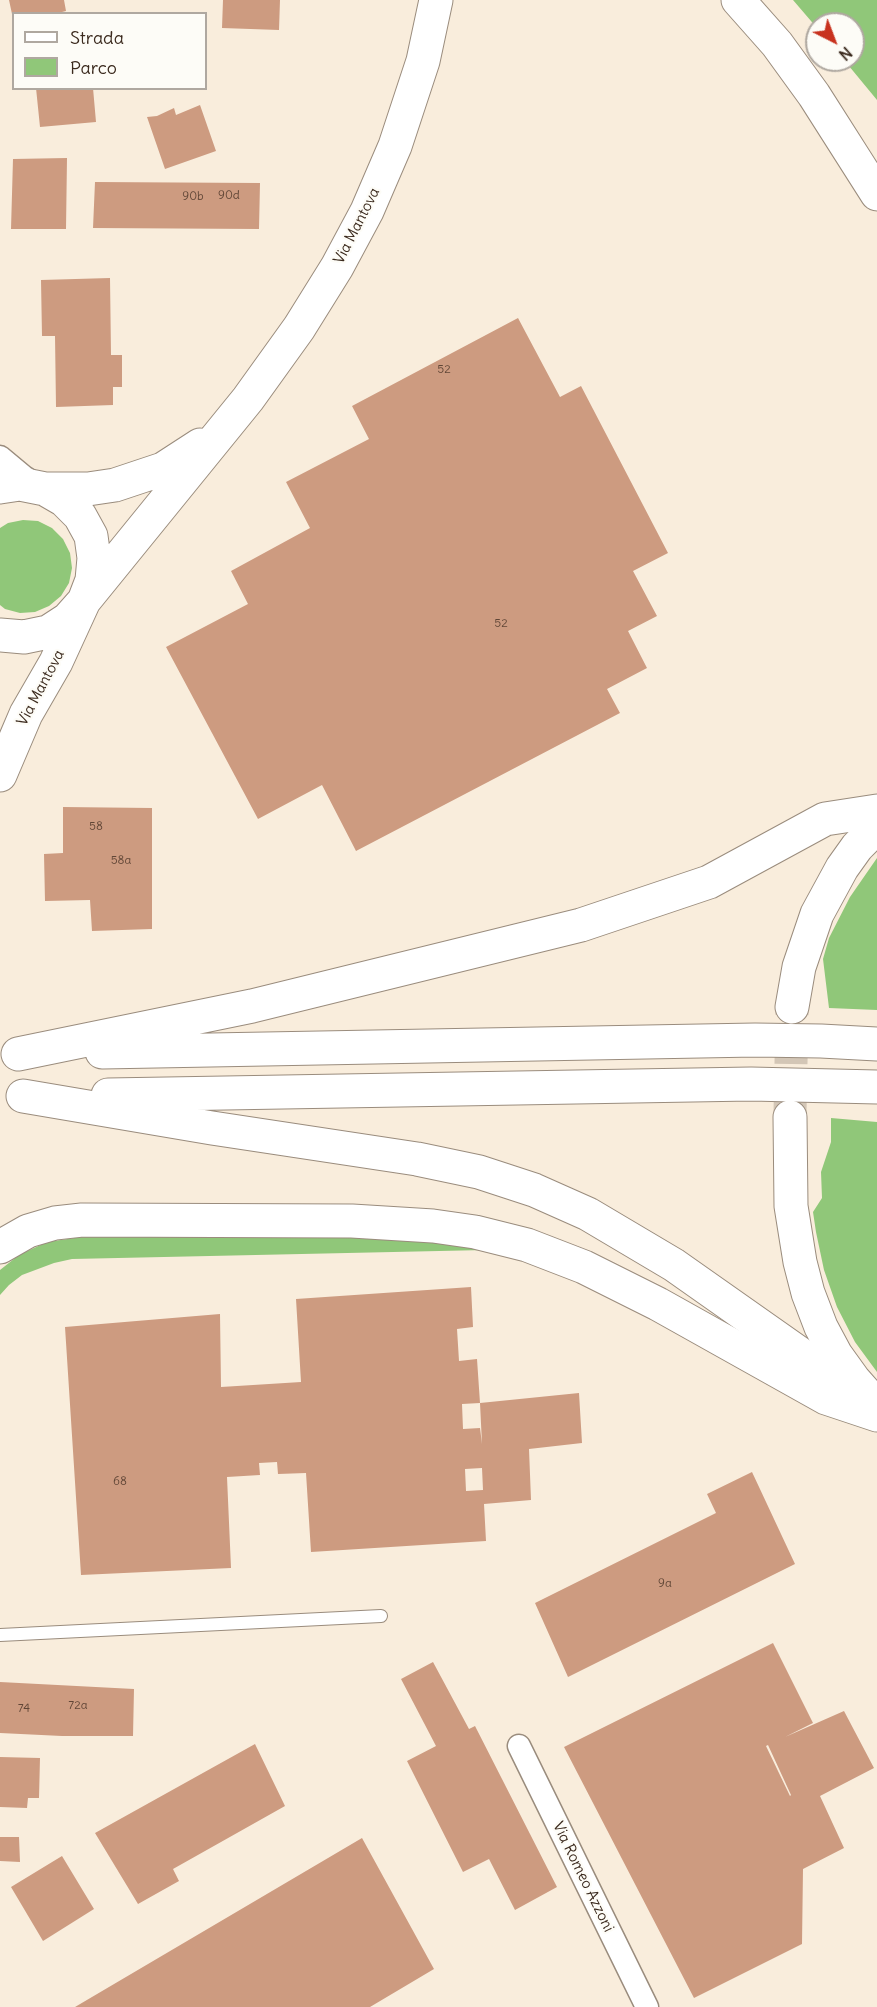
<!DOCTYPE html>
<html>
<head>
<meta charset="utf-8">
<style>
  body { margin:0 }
  #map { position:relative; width:877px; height:2007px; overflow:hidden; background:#f9eddc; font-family:Delius,sans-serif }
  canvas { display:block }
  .legend { position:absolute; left:12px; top:12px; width:195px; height:78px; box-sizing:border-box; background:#fdfcf7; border:2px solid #afa8a0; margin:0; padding:8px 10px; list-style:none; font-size:18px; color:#3b2a1e }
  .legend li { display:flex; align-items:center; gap:12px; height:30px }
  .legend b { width:30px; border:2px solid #afa8a0 }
  .north { position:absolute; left:805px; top:12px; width:60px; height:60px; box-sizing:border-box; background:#fdfcf7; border:2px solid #afa8a0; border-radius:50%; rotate:138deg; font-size:16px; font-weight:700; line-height:24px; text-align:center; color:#3b2a1e }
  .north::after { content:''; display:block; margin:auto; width:21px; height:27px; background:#c8321e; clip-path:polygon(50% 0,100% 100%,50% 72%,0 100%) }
</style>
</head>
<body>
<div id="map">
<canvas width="877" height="2007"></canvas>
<ul class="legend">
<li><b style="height:8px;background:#fff"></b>Strada</li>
<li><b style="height:16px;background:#90c779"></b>Parco</li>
</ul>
<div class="north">N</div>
</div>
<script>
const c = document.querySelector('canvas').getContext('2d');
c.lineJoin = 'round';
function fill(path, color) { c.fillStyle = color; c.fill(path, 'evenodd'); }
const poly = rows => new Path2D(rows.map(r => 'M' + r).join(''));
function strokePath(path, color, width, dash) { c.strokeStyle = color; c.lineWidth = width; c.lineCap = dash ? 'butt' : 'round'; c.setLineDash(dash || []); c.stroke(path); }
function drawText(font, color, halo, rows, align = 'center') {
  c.font = font + ' Delius,sans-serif'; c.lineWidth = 4.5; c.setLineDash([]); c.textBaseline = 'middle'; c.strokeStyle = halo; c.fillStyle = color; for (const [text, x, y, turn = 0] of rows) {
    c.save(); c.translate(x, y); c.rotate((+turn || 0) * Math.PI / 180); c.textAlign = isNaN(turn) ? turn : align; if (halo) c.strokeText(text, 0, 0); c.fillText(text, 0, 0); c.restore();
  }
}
const green = poly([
  [793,0,877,0,877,100,844,60,853,60,853,24,817,24,817,28],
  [23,520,38,521,52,528,63,539,70,553,72,568,69,583,61,596,49,606,35,612,20,613,5,609,0,605,0,528,8,523],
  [877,858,877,1010,829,1008,823,959,829,938,850,897],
  [831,1118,877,1122,877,1372,855,1342,837,1307,824,1270,816,1232,813,1212,822,1198,821,1172,831,1142],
  [165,1235,410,1237,485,1250,72,1259,54,1263,22,1275,9,1285,0,1295,0,1270,19,1255,47,1242,81,1237]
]);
const building = poly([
  [9,0,64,0,66,11,54,14,12,14],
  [223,0,280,0,279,30,222,28],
  [36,88,93,88,96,122,40,127],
  [200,105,216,151,165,169,147,117,157,116,174,108,176,115],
  [67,158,66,229,11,229,13,159],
  [95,182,260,183,259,229,93,228],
  [110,278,111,355,122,355,122,387,113,387,113,405,56,407,55,336,42,336,41,280],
  [518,318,560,397,581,386,668,553,633,571,657,616,628,631,647,668,607,689,620,713,356,851,322,785,258,819,166,647,248,604,231,571,310,528,286,482,369,439,352,406],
  [63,807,152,808,152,929,92,931,90,900,45,901,44,854,63,853],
  [471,1287,473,1327,457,1329,459,1361,477,1359,480,1403,462,1404,463,1429,480,1428,482,1444,480,1403,579,1393,582,1443,529,1449,531,1500,484,1504,486,1541,311,1552,306,1473,278,1474,277,1462,259,1463,260,1475,227,1477,231,1568,81,1575,65,1327,220,1314,221,1387,301,1382,296,1299],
  [482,1468,483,1490,466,1491,465,1469],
  [752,1472,795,1564,568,1677,535,1603,716,1513,707,1494],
  [773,1643,813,1723,785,1737,844,1711,874,1768,820,1796,844,1848,803,1869,802,1944,694,1998,564,1747],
  [768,1745,791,1795,790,1796,766,1746],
  [433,1662,469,1729,475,1726,557,1887,515,1910,489,1859,463,1872,407,1761,436,1746,401,1679],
  [0,1682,134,1689,133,1736,62,1736,0,1733],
  [255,1744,285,1806,173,1869,179,1881,138,1904,95,1833],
  [0,1757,40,1758,39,1798,28,1798,27,1808,0,1807],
  [0,1837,19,1837,20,1862,0,1861],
  [362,1838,434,1969,370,2007,75,2007],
  [62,1856,94,1909,43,1941,11,1887]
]);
const primaryTunnel = poly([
  [790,1113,792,1012]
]);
const lane = poly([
  [0,1635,381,1616]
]);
const street = poly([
  [0,457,24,477,38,486],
  [519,1746,647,2007]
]);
const secondary = poly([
  [738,0,777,44,814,95,877,194],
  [0,487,20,484,45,489,64,500,80,516,91,536,94,558,92,580,84,601,68,619,48,632,24,637,0,635],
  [45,489,88,489,115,485,163,469,200,445],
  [0,775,26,714,56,662,84,601,248,399,299,328,337,267,367,211,395,146,423,61,436,0],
  [0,1247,28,1231,55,1223,82,1220,352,1221,433,1226,475,1232,527,1245,584,1267,658,1304,826,1398,877,1415]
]);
const primary = poly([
  [792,1007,799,967,817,914,842,868,857,847,877,827],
  [790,1117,791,1206,800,1262,808,1293,821,1327,836,1355,854,1380,870,1398]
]);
const highway = poly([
  [102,1052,755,1040,821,1041,877,1044],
  [18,1054,252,1006,581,925,709,882,825,819,877,811],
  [108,1095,751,1084,877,1087],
  [23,1096,212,1128,417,1159,479,1172,534,1190,588,1214,674,1265,877,1408]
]);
const numberNames = [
  ["90d",229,196],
  ["90b",193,197],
  ["52",444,370],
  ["52",501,624],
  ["58",96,827],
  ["58a",121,861],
  ["68",120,1482],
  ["9a",665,1584],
  ["72a",78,1706],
  ["74",24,1709]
];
const streetNames = [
  ["Via Mantova",357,226,-63],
  ["Via Mantova",41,688,-62],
  ["Via Romeo Azzoni",583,1877,64]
];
fill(green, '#90c779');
fill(building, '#cd9b80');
strokePath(primaryTunnel, '#d3c6b6', 33, [33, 16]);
strokePath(lane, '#9a8c7d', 14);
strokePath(street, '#9a8c7d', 25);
strokePath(secondary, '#9a8c7d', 35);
strokePath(primary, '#9a8c7d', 35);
strokePath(highway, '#9a8c7d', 35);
strokePath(lane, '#fff', 12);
strokePath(street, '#fff', 22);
strokePath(secondary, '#fff', 33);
strokePath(primary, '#fff', 33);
strokePath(highway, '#fff', 33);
drawText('12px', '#604636', null, numberNames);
drawText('15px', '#3b2a1e', '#fdfcf7', streetNames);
</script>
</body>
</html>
